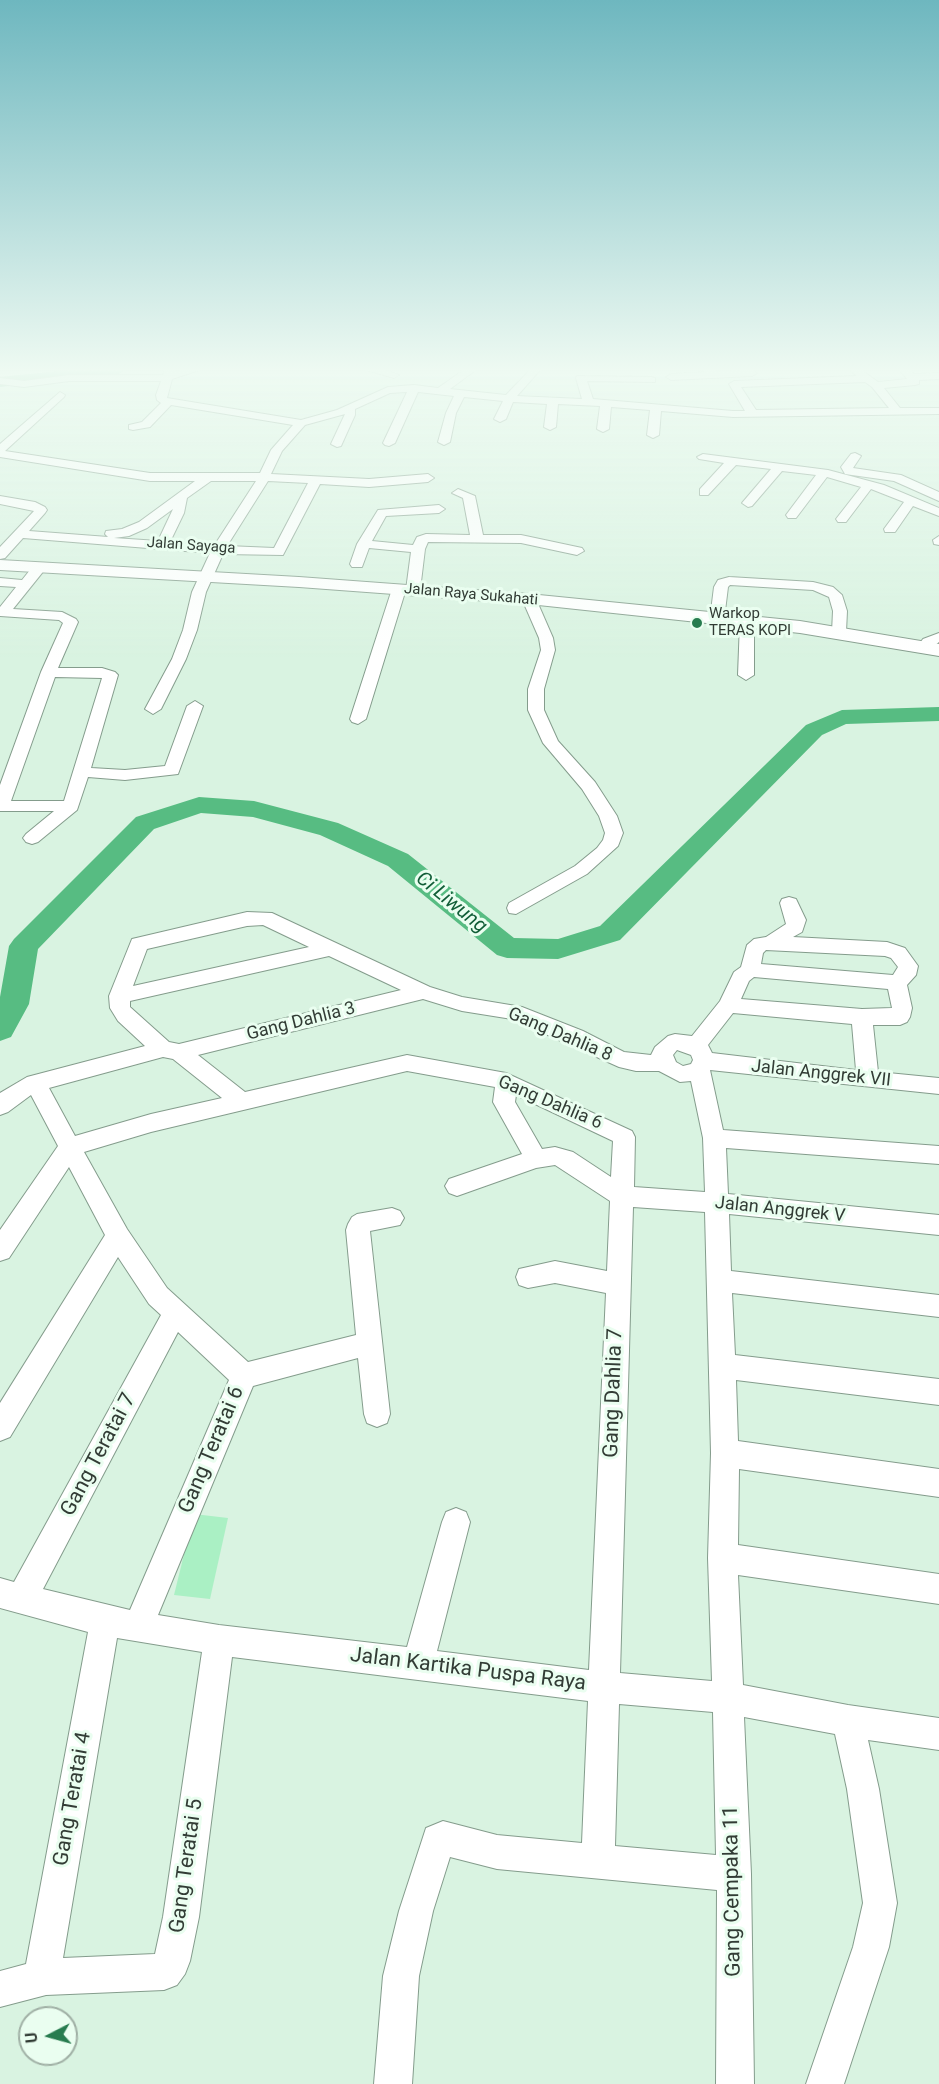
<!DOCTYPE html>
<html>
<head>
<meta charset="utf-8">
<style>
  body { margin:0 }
  #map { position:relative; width:939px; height:2084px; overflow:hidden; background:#d9f3e1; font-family:Roboto,sans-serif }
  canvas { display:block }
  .north { position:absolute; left:18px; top:2006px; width:60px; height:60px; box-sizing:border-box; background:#eafef0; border:2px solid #a0b0a5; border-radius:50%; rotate:264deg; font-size:16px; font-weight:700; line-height:24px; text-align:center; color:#323c35 }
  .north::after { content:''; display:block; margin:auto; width:21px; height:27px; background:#277c4f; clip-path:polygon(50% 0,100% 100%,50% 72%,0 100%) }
</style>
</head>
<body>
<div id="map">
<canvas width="939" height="2084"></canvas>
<div class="north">U</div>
</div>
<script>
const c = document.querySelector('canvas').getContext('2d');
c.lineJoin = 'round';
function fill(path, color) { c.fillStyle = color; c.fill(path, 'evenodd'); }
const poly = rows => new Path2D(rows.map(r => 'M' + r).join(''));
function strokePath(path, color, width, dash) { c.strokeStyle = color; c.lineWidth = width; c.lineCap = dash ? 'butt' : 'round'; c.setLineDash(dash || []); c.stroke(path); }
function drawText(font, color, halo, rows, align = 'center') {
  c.font = font + ' Roboto,sans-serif'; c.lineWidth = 6; c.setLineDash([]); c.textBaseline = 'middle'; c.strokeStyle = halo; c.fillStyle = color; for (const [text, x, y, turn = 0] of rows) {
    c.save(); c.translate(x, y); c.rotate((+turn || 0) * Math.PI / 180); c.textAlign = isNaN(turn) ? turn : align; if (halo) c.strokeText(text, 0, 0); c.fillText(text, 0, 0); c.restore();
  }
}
const green = poly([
  [194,1514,228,1518,210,1599,174,1595]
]);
const river = poly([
  [78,369,127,369,119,374,0,387,0,377,78,369],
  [939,707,939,721,846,724,822,735,620,940,558,959,507,958,497,955,388,866,320,835,253,817,201,813,154,829,38,949,29,1004,11,1037,0,1041,0,997,9,946,14,939,136,817,199,797,254,801,338,823,408,854,514,938,558,939,600,926,806,725,842,710,939,707]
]);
const minor = poly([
  [165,369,175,369,174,372,186,369,202,369,172,379,167,398,301,420,337,410,388,387,414,385,438,388,465,369,477,369,450,389,506,395,531,369,541,369,517,396,582,399,576,378,577,376,651,377,655,378,655,382,587,381,593,399,733,411,745,411,729,384,734,381,857,376,851,371,860,369,878,382,907,379,899,369,909,369,914,374,939,373,939,379,919,380,919,384,915,385,884,388,900,408,939,408,939,414,733,417,661,411,659,435,653,438,647,435,650,410,611,407,609,429,603,432,597,429,600,406,558,404,556,427,550,430,544,427,547,404,513,402,506,419,500,422,494,419,503,401,464,397,456,413,450,442,444,445,438,442,446,413,454,396,418,392,395,443,389,446,385,445,383,443,407,392,390,393,355,409,355,415,341,446,337,447,331,444,345,414,305,425,282,451,271,474,369,479,428,474,434,478,428,482,369,487,320,484,283,555,223,554,206,592,197,630,186,659,161,709,153,714,145,709,172,659,183,630,192,592,210,553,23,538,5,558,0,559,0,547,34,511,0,504,0,496,35,502,45,507,47,510,45,513,29,531,108,537,105,534,106,531,122,529,139,522,195,481,150,481,0,457,0,444,60,392,65,395,64,397,5,451,150,473,260,473,271,450,293,425,171,405,150,427,133,430,129,429,129,425,142,422,161,403,157,400,156,395,161,381,69,381,24,387,0,384,0,378,24,381,69,375,163,375,165,369],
  [865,382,872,387,889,408,756,410,741,387,865,382],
  [211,481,256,481,214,546,170,542,184,513,187,498,211,481],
  [268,481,308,483,274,548,227,546,268,481],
  [173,509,158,541,114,538,129,536,147,528,173,509],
  [363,369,381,369,399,375,394,378,363,369],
  [704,369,714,369,716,372,752,370,757,373,752,376,671,380,666,377,671,374,706,372,704,369],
  [855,453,861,456,853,468,901,475,939,492,939,501,894,481,845,474,841,467,851,454,855,453],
  [703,454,828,470,884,485,939,508,939,516,913,506,895,532,885,532,884,529,904,502,871,489,846,522,838,522,836,519,861,487,827,477,796,518,788,518,786,515,816,475,782,471,752,506,748,507,742,503,771,469,736,465,708,495,700,495,700,489,724,463,699,459,697,457,703,454],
  [458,489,475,496,483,535,521,535,582,548,584,551,577,555,521,543,428,542,425,549,420,590,413,594,406,590,411,552,369,548,362,567,352,567,350,564,357,544,378,510,439,505,445,509,439,513,386,516,372,541,413,545,417,537,426,534,470,535,463,498,452,493,458,489],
  [939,536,939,545,934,544,933,540,939,536],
  [39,564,46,568,13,609,62,612,76,619,78,622,58,668,102,668,115,672,118,675,91,768,125,770,165,766,187,706,195,701,203,706,178,774,125,780,88,777,77,810,38,842,32,844,26,842,23,838,26,834,54,811,0,811,0,785,41,672,63,623,59,620,0,616,0,607,16,587,0,586,0,578,22,580,34,565,39,564],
  [55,677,102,678,64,801,11,801,55,677],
  [729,577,813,582,833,587,842,595,847,611,846,632,844,635,834,635,832,632,833,611,829,597,813,590,730,585,728,587,724,619,717,623,712,622,710,619,714,587,718,580,729,577],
  [399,585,406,589,366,719,358,724,352,722,350,719,392,589,399,585],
  [529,595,536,599,553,638,555,650,544,689,544,710,558,741,595,782,617,816,623,833,618,846,587,874,516,914,509,913,507,908,509,903,575,866,597,848,603,840,605,833,599,816,582,789,543,743,528,710,528,689,541,650,539,638,522,599,529,595],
  [747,618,754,622,754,675,746,680,738,675,740,622,747,618],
  [939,633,939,642,929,650,919,650,917,647,923,639,939,633],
  [789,897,796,899,806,920,802,932,793,937,887,942,905,948,918,966,916,975,907,985,912,1008,910,1017,907,1022,900,1025,873,1025,878,1072,939,1078,939,1094,710,1070,723,1130,939,1146,939,1164,726,1148,728,1194,939,1215,939,1235,729,1214,731,1271,939,1295,939,1317,732,1293,735,1355,939,1379,939,1405,736,1380,738,1441,939,1469,939,1497,739,1469,738,1545,939,1574,939,1604,738,1575,743,1685,848,1705,939,1718,939,1750,868,1740,879,1789,897,1903,889,1947,844,2084,806,2084,853,1947,863,1903,847,1789,835,1734,744,1717,751,1874,754,2084,716,2084,717,1890,497,1869,450,1857,433,1911,419,1976,412,2084,374,2084,383,1976,399,1911,426,1828,443,1821,497,1835,582,1843,588,1701,232,1657,199,1917,190,1961,185,1974,177,1985,164,1990,46,1995,0,2007,0,1971,26,1964,88,1632,0,1608,0,1578,14,1582,161,1315,149,1304,118,1257,10,1437,0,1441,0,1403,105,1235,69,1167,9,1258,0,1261,0,1230,58,1146,31,1095,8,1112,0,1115,0,1093,27,1077,145,1046,118,1021,110,1008,109,996,132,939,247,912,272,913,430,987,462,997,522,1007,583,1031,624,1052,651,1055,655,1047,668,1036,675,1034,692,1036,720,1001,734,972,741,967,747,945,754,939,766,937,786,924,780,903,782,899,789,897],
  [263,925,309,947,133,986,147,949,247,926,263,925],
  [766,950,885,956,891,958,898,967,893,975,761,964,763,953,766,950],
  [329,956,401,990,179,1044,169,1042,130,1007,130,1001,329,956],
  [754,977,888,989,892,1008,862,1009,741,999,749,981,754,977],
  [423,999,462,1011,512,1019,619,1067,636,1071,659,1071,680,1082,691,1081,703,1138,705,1192,634,1187,635,1137,632,1131,506,1073,407,1055,245,1092,198,1055,423,999],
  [733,1013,852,1024,856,1070,712,1053,708,1045,733,1013],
  [677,1050,691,1055,693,1060,691,1064,683,1066,676,1062,673,1055,677,1050],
  [163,1057,173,1059,222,1098,151,1114,75,1136,49,1088,163,1057],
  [407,1071,495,1087,493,1102,522,1154,449,1179,445,1186,449,1193,457,1196,536,1168,555,1165,610,1201,607,1271,555,1261,519,1269,516,1277,519,1285,528,1288,555,1283,606,1293,589,1670,437,1651,470,1522,466,1512,456,1508,446,1512,442,1522,407,1647,219,1625,158,1615,253,1386,358,1358,364,1414,367,1423,377,1427,387,1423,390,1414,370,1231,400,1225,404,1218,400,1211,392,1208,357,1214,352,1217,348,1224,346,1230,356,1335,248,1362,167,1288,127,1229,84,1152,151,1132,407,1071],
  [516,1095,613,1141,611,1177,573,1152,555,1147,542,1149,515,1102,516,1095],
  [633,1207,705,1212,711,1453,708,1558,712,1681,620,1673,633,1207],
  [178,1332,229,1380,130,1610,43,1589,178,1332],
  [117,1638,202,1652,163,1917,155,1954,63,1958,117,1638],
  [619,1704,713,1712,716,1855,615,1846,619,1704]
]);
const major = poly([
  [0,560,299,577,529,594,800,621,939,644,939,656,800,633,529,604,299,587,0,570,0,560]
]);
const markers = [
  [697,623,6,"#277c4f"]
];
const farStreetnames = [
  ["Jalan Sayaga",191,546,4],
  ["Jalan Raya Sukahati",471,595,5]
];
const farPoinames = [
  ["Warkop",709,614],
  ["TERAS KOPI",709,631]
];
const streetNames = [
  ["Gang Dahlia 3",301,1022,-14],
  ["Gang Dahlia 8",560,1035,23],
  ["Jalan Anggrek VII",821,1074,6],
  ["Gang Dahlia 6",550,1103,23],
  ["Jalan Anggrek V",780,1210,6]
];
const waterNames = [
  ["Ci Liwung",451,903,39]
];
const nearStreetnames = [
  ["Gang Dahlia 7",614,1393,-88],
  ["Gang Teratai 6",212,1450,-67],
  ["Gang Teratai 7",99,1455,-62],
  ["Jalan Kartika Puspa Raya",468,1670,7],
  ["Gang Teratai 4",73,1799,-80],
  ["Gang Teratai 5",187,1866,-82],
  ["Gang Cempaka 11",733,1891,-91]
];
fill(green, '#aaf0c4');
fill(river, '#57bc82');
strokePath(minor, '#849c8c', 2);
strokePath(major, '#849c8c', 2);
fill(minor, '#fff');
fill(major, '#fff');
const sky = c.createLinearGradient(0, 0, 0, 661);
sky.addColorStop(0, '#6eb7bf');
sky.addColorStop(0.56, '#eefaf2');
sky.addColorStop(1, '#eefaf200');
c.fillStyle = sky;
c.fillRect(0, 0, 939, 661);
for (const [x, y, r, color] of markers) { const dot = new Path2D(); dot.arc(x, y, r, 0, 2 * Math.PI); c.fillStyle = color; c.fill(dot); strokePath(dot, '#eafef0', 2); }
drawText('15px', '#323c35', '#eafef0', farStreetnames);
drawText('15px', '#323c35', '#eafef0', farPoinames, 'left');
drawText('18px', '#323c35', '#eafef0', streetNames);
drawText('italic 20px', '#125e38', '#eafef0', waterNames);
drawText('21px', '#323c35', '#eafef0', nearStreetnames);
</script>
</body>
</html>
